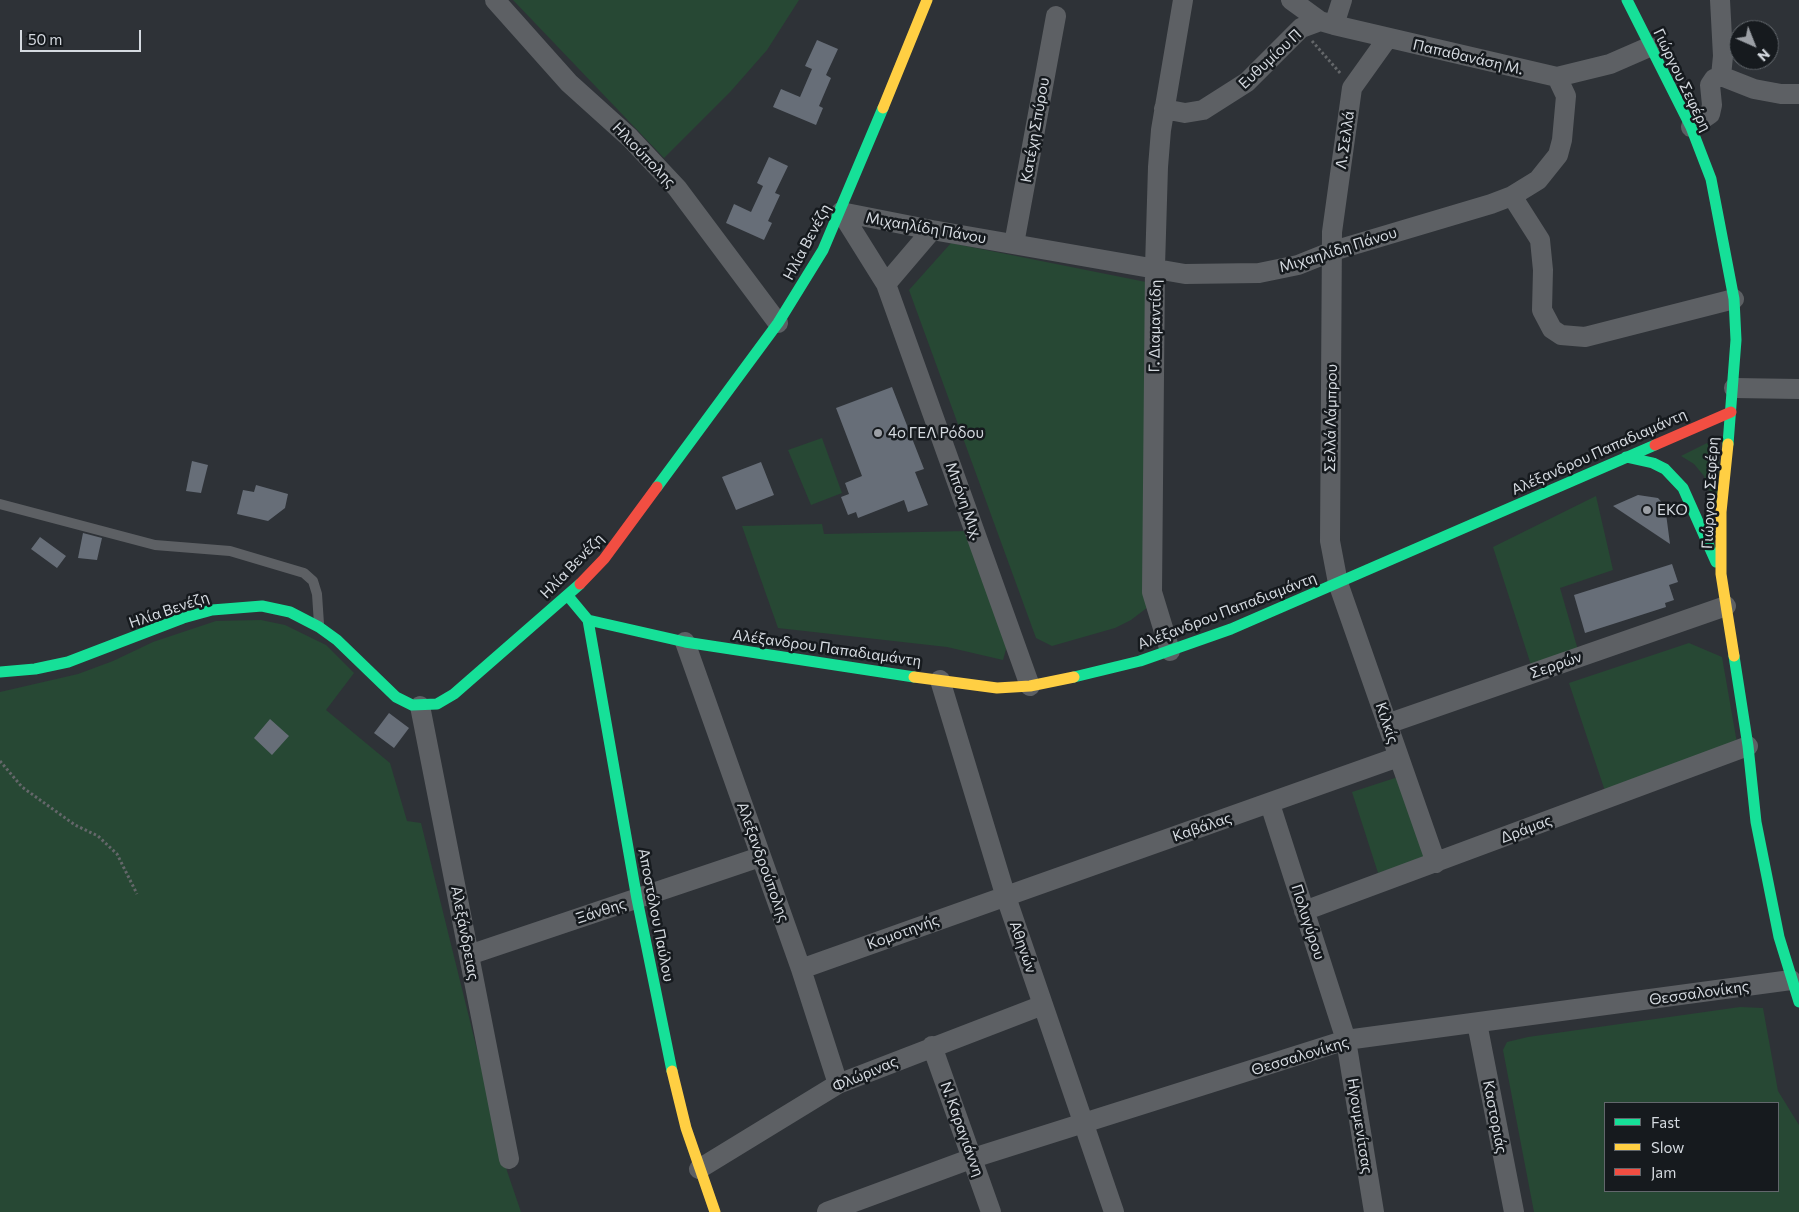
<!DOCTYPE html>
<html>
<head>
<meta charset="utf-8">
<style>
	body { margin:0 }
	#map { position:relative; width:1799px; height:1212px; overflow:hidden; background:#2e3237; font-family:Commissioner,sans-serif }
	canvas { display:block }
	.legend { position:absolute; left:1604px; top:1102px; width:175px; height:90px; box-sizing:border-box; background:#161a1e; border:1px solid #62676c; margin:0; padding:6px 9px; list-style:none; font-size:15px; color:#d5dae0 }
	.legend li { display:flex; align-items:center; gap:10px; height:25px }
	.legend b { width:25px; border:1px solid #62676c }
	.north { position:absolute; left:1729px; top:20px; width:50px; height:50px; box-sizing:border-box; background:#161a1e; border:1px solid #62676c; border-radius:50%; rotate:136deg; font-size:14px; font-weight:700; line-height:20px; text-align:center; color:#d5dae0 }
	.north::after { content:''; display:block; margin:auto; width:18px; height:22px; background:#9b9fa5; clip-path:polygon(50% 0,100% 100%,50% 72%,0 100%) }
	.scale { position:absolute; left:20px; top:30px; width:121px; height:22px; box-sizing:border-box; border:2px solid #d5dae0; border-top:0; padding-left:6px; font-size:15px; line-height:18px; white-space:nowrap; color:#d5dae0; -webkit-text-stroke:4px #161a1e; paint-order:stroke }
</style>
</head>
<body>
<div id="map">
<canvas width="1799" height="1212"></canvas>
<ul class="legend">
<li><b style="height:6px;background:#16e098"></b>Fast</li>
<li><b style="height:6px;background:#ffcf43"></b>Slow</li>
<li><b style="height:6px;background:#f24e42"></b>Jam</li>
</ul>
<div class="north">N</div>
<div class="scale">50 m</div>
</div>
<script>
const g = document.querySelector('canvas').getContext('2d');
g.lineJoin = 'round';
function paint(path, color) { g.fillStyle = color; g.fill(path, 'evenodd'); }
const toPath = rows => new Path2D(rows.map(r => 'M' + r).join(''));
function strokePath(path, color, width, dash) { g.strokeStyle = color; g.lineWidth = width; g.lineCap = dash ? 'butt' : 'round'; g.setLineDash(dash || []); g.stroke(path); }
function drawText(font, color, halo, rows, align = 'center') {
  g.font = font + ' Commissioner,sans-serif'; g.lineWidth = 5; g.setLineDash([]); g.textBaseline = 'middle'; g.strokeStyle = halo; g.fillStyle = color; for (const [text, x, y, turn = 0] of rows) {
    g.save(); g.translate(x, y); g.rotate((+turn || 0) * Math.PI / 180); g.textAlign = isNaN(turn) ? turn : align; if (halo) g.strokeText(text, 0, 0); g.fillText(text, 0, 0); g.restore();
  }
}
paint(toPath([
	[513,0,799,0,767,50,731,91,664,158],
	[951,243,1151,283,1148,607,1131,620,1115,628,1052,646,1036,638,909,290],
	[822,438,842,493,811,505,788,450],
	[1707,443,1719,449,1717,511,1704,476,1694,464,1681,456],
	[1596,496,1613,570,1560,588,1578,650,1531,665,1493,547],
	[822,524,824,534,968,531,1010,635,1003,660,947,647,778,628,742,526],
	[261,620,285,625,326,645,354,673,326,710,390,763,407,821,421,823,507,1171,521,1212,0,1212,0,692,78,674,113,661,153,642,216,621],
	[1689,643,1722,657,1737,743,1605,791,1569,683],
	[1401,776,1427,857,1378,873,1352,792],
	[1740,1007,1763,1008,1778,1091,1799,1125,1799,1212,1534,1212,1503,1050,1507,1042,1528,1037],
	[1605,1103,1778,1103,1778,1191,1605,1191]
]), '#274834');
paint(toPath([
	[817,40,838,49,826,75,831,78,819,106,823,108,816,125,773,107,781,89,800,97,812,69,805,66],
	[769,157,788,166,775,193,780,195,768,221,772,223,764,240,726,223,734,204,751,212,763,186,757,183],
	[892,387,924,469,915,472,928,505,908,512,904,500,858,518,856,512,848,515,841,497,849,494,845,483,862,476,836,408],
	[192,461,208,465,201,493,186,491],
	[761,462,774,495,736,510,722,477],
	[256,485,288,494,285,508,268,521,237,514,243,490,254,492],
	[1638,495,1658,498,1665,506,1670,544,1613,506],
	[83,533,102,538,97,560,78,558],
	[40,537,66,556,57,568,31,549],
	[1672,564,1678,582,1669,585,1674,600,1665,603,1666,607,1585,633,1574,595],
	[389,713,409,728,394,748,374,733],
	[270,719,289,736,272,755,254,738]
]), '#676e78');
strokePath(toPath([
	[1312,41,1341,74],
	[0,761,22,787,75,825,98,836,117,854,137,894]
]), '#64676a', 3, [2.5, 2.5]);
strokePath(toPath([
	[0,504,155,545,230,551,304,573,313,581,317,594,319,624]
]), '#5d6064', 10);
strokePath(toPath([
	[495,0,569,83,630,138,677,188,778,323],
	[1291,0,1320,21,1334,25,1557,77,1610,64,1649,47],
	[1720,0,1723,56,1721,76],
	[1334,25,1342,0],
	[1387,39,1352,88,1332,232,1330,541,1338,583,1436,863],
	[1164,109,1185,113,1203,110,1247,82,1301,28,1320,21],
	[1691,127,1710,114,1712,105,1710,85,1714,79,1721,76,1754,89,1781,94,1799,94],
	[1512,196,1540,240,1543,270,1542,310,1552,329,1561,335,1585,337,1734,299],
	[841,212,932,230,1185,274,1259,273,1298,265,1333,251,1491,204,1512,196,1538,180,1558,155,1562,140,1566,96,1557,77],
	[841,212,886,284,1030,686],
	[1014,244,1056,16],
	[886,284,932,230],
	[1734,388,1799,389],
	[685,642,801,969,838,1084],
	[1170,651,1152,592,1155,267,1158,167,1161,130,1183,0],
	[940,680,1005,894,1114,1212],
	[420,706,509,1159],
	[1387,724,1726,606],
	[1270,804,1346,1040,1374,1212],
	[1304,911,1748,746],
	[469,955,760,857],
	[801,969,1398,757],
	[1477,1023,1514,1212],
	[932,1046,991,1212],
	[699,1169,838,1084,1043,1005],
	[827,1212,973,1158,1346,1040,1791,980]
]), '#5d6064', 20);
strokePath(toPath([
	[1627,0,1691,127,1711,179,1734,299,1736,340,1728,444],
	[1626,457,1653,463,1665,469,1683,488,1716,562],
	[657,487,778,323,823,250,883,108],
	[568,596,588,620,685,642,914,677],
	[588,620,637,899,672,1071],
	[1734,656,1748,746,1756,822,1779,937,1799,1002],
	[0,672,35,669,68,662,183,618,212,610,262,606,290,612,319,627,337,640,396,697,412,705,437,704,454,694,580,584],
	[1074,677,1140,661,1231,629,1655,445]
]), '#16e098', 11);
strokePath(toPath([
	[883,108,927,0],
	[1728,444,1721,512,1721,574,1734,656],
	[914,677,997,688,1030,686,1074,677],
	[672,1071,686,1128,715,1212]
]), '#ffcf43', 11);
strokePath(toPath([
	[1655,445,1731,412],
	[580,584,604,559,657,487]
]), '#f24e42', 11);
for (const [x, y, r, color] of [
	[878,433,5,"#9b9fa5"],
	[1647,510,5,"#9b9fa5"]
]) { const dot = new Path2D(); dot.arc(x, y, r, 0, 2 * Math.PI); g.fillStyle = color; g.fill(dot); strokePath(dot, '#161a1e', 2); }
drawText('15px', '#d5dae0', '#161a1e', [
	["Παπαθανάση Μ.",1468,57,13],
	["Ευθυμίου Π",1270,59,-43],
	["Γιώργου Σεφέρη",1682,80,64],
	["Κατέχη Σπύρου",1035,130,-80],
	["Λ. Σελλά",1345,140,-82],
	["Ηλιούπολης",644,155,46],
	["Μιχαηλίδη Πάνου",926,228,10],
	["Ηλία Βενέζη",807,242,-62],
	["Μιχαηλίδη Πάνου",1338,250,-17],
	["Γ. Διαμαντίδη",1155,326,-89],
	["Σελλά Λάμπρου",1331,418,-89],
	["Αλέξανδρου Παπαδιαμάντη",1599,452,-24],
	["Γιώργου Σεφέρη",1710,493,-87],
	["Μπόνη Μιχ.",964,501,70],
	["Ηλία Βενέζη",572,566,-46],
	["Ηλία Βενέζη",169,610,-19],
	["Αλέξανδρου Παπαδιαμάντη",1227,611,-21],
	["Αλέξανδρου Παπαδιαμάντη",827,648,8],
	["Σερρών",1556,665,-19],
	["Κιλκίς",1387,723,71],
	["Καβάλας",1202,827,-19],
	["Δράμας",1526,829,-21],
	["Αλεξανδρούπολης",763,862,70],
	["Ξάνθης",601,911,-18],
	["Αποστόλου Παύλου",656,915,79],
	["Πολυγύρου",1308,922,72],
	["Κομοτηνής",903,932,-20],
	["Αλεξάνδρειας",465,933,79],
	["Αθηνών",1023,947,71],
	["Θεσσαλονίκης",1699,993,-8],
	["Θεσσαλονίκης",1300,1056,-17],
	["Φλώρινας",865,1074,-23],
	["Καστοριάς",1495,1117,79],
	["Ηγουμενίτσας",1360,1126,81],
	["Ν. Καραγιάννη",962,1129,70]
]);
drawText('15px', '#d5dae0', '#161a1e', [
	["4ο ΓΕΛ Ρόδου",888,433],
	["EKO",1657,510]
], 'left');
</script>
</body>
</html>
